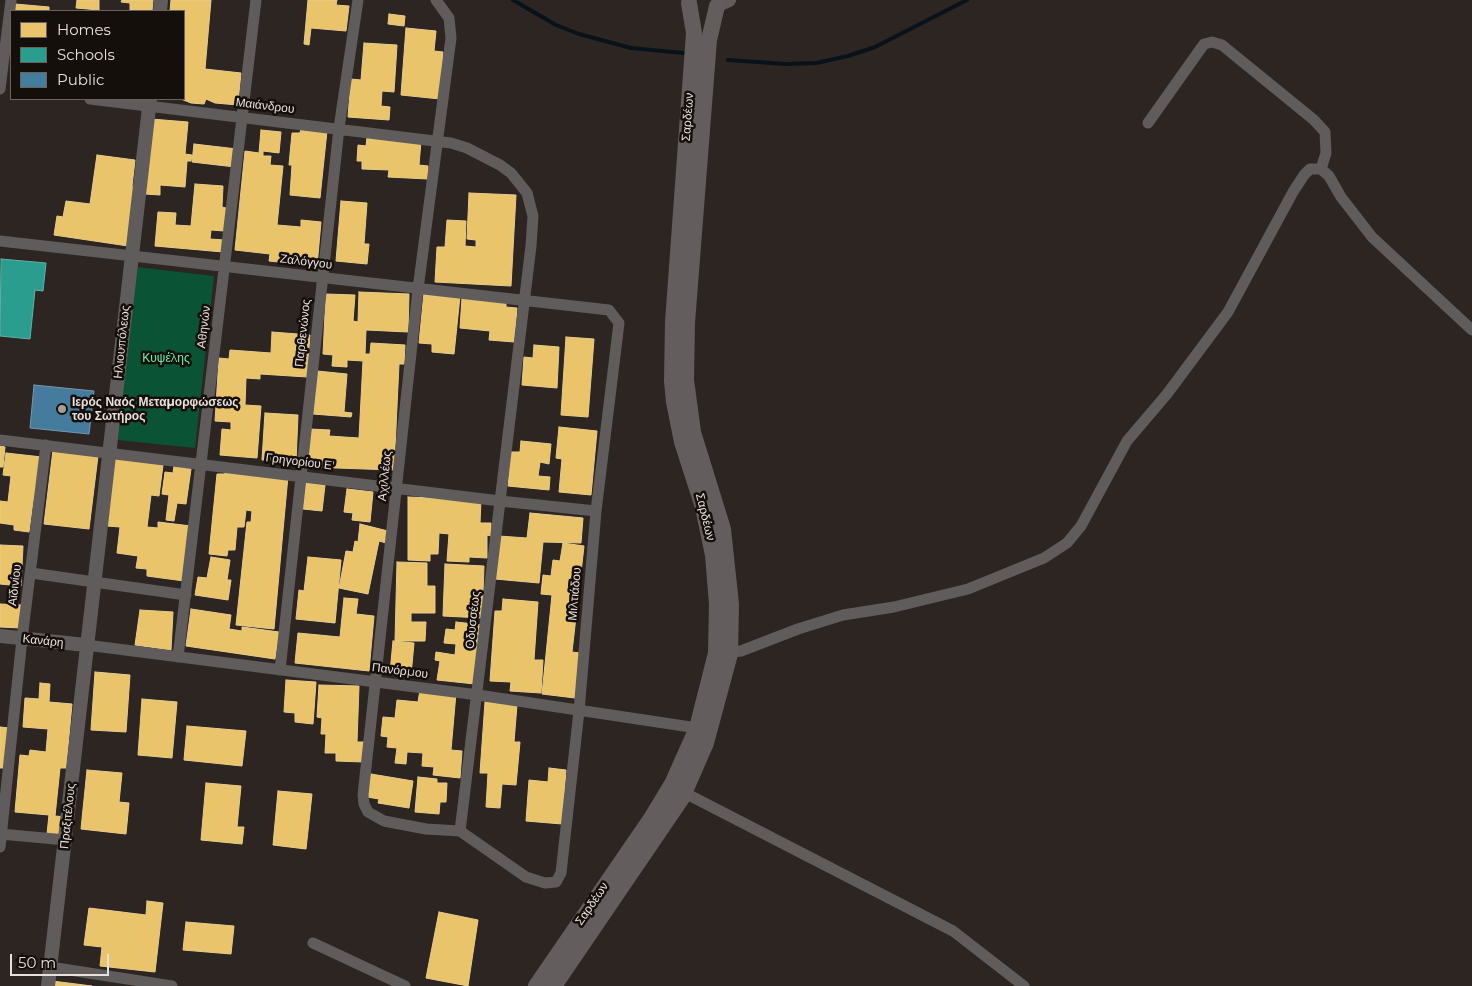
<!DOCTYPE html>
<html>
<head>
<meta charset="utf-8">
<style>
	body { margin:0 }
	#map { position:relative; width:1472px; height:986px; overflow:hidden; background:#2d2522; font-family:Montserrat,sans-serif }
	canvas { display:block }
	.legend { position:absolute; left:10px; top:10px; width:175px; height:90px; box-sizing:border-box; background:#150f0c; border:1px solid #6a625f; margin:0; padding:6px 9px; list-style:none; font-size:15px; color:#e9dfdb }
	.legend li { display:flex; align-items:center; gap:10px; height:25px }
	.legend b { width:25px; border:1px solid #6a625f }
	.scale { position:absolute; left:10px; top:954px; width:99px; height:22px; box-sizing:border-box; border:2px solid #e9dfdb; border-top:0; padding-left:6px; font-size:15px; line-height:18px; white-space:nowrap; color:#e9dfdb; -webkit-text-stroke:4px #150f0c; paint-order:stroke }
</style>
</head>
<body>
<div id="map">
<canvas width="1472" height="986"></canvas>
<ul class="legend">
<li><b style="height:14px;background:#e9c46a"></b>Homes</li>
<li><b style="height:14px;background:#2a9d8f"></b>Schools</li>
<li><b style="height:14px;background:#457b9d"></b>Public</li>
</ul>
<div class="scale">50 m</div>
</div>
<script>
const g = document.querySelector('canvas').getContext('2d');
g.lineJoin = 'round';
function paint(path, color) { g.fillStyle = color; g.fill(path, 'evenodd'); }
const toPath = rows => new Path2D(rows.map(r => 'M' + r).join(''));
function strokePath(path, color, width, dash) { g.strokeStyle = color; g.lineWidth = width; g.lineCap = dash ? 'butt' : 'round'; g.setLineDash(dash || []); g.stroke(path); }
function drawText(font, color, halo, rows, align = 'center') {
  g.font = font + ' Montserrat,sans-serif'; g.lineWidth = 5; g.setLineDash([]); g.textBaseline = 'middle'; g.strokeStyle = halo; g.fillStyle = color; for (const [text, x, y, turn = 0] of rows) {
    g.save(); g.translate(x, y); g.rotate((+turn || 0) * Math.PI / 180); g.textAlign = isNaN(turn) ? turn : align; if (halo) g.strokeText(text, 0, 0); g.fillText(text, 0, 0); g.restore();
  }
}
paint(toPath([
	[136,267,214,276,195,448,118,440]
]), '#0a5335');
const homes = toPath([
	[77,0,99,0,99,10,76,8,77,0],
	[122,0,153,0,152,11,130,10,130,3,121,2,122,0],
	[171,0,211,0,205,69,241,73,238,105,215,103,206,99,204,104,191,103,181,99,184,99,184,11,170,11,171,0],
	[308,0,337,0,336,5,349,6,346,31,311,28,309,45,304,44,308,0],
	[15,4,49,7,49,11,14,11,15,4],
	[389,14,405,16,404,26,388,24,389,14],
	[406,28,436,31,434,51,443,52,440,99,401,95,406,28],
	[364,43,397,45,394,92,382,91,381,106,390,107,389,120,348,117,351,79,361,80,364,43],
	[151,119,188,122,185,154,192,155,191,161,187,161,185,187,160,185,160,195,145,194,151,119],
	[301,128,327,131,320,198,290,195,292,165,289,165,292,133,300,133,301,128],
	[261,130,281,132,279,153,263,151,263,156,271,156,270,165,283,166,277,225,301,227,301,220,321,222,317,266,269,261,270,254,235,250,245,151,259,153,261,130],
	[367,137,421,141,419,165,428,166,428,179,388,177,389,170,362,169,362,161,357,161,358,145,366,146,367,137],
	[194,144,237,149,235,167,192,162,194,144],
	[97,155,135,160,132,186,135,187,128,246,54,235,57,216,63,217,66,201,90,204,97,155],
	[195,184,223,186,222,207,226,208,224,231,211,230,210,239,224,240,223,252,155,246,158,212,176,213,175,225,191,226,195,184],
	[469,193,516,195,511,286,435,282,437,247,445,247,447,220,466,221,465,246,476,247,476,240,467,239,469,193],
	[341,201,367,203,364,244,369,244,367,264,336,261,341,201],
	[359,292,409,294,408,332,366,330,365,354,370,354,371,343,405,345,404,364,399,364,394,470,308,467,310,429,330,430,329,436,359,438,363,361,347,360,347,367,332,366,333,355,323,354,326,294,355,295,353,321,358,322,359,292],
	[424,293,460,296,454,354,432,352,432,344,419,343,424,293],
	[462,298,506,301,506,307,517,308,514,342,489,340,490,331,460,328,462,298],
	[272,332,310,335,307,377,260,374,260,379,246,378,245,405,261,406,257,458,220,455,222,429,231,430,231,422,215,421,219,358,229,359,230,350,271,353,272,332],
	[566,337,594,339,588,417,561,415,566,337],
	[534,345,559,347,557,388,522,385,524,357,533,358,534,345],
	[317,371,347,374,344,412,352,413,351,417,313,414,317,371],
	[265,413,298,415,296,462,262,460,265,413],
	[559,427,597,431,591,495,559,492,562,459,556,458,559,427],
	[521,441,551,444,549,464,540,462,538,476,550,477,549,490,508,486,511,452,520,452,521,441],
	[0,446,5,447,3,467,0,467,0,446],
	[53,450,98,456,89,529,44,524,53,450],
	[6,453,42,457,37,496,34,495,29,532,14,530,14,525,0,523,0,501,8,502,11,476,3,475,6,453],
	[115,459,163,465,159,496,151,495,147,527,158,528,158,522,191,526,184,581,147,576,147,569,136,568,138,556,117,553,120,527,107,526,115,459],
	[174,466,191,469,186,504,177,503,174,521,166,520,169,495,162,494,165,472,173,473,174,466],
	[225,470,288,476,274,629,236,625,247,522,251,522,252,511,246,510,244,527,237,527,235,550,228,550,227,556,209,554,217,474,225,474,225,470],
	[306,483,325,485,322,511,303,509,306,483],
	[347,489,373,492,370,522,352,520,353,513,344,512,347,489],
	[408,497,481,500,480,523,491,523,491,536,487,535,487,558,469,557,469,562,447,561,449,534,439,533,438,554,430,554,430,561,408,560,408,497],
	[530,513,583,518,581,543,543,542,539,583,495,579,499,536,527,538,530,513],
	[360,524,388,531,386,543,379,541,368,594,339,588,346,551,353,552,355,541,358,542,360,524],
	[563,543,584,546,572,652,580,653,575,698,542,694,552,595,541,594,543,575,551,576,553,560,560,561,563,543],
	[0,545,23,546,21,586,0,584,0,545],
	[211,557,230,560,227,580,231,580,228,600,195,595,198,577,207,578,211,557],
	[308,557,341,560,335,623,296,619,299,590,304,591,308,557],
	[397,562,427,563,427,586,435,586,435,613,411,613,411,622,426,622,425,641,395,641,397,562],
	[445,564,484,566,482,618,443,616,445,564],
	[344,598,358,599,356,614,374,616,369,671,295,663,298,633,340,637,344,598],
	[503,599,538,602,534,660,543,660,541,693,510,691,511,682,490,681,495,611,502,611,503,599],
	[0,604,22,605,21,628,0,627,0,604],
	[191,609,231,615,229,629,242,631,242,627,279,632,275,659,186,646,191,609],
	[140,610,173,612,171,650,135,645,140,610],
	[456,622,483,625,475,684,437,680,440,661,435,660,436,652,455,655,456,644,444,643,446,629,455,630,456,622],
	[393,641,414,643,411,675,390,673,393,641],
	[95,672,130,675,126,732,91,730,95,672],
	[286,680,316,682,313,724,295,722,295,713,284,712,286,680],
	[40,683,50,684,49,702,72,704,66,768,60,768,55,816,66,817,64,835,47,834,49,815,15,812,20,755,29,756,30,750,46,752,48,729,23,727,25,698,39,699,40,683],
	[319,685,359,686,357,742,364,742,363,762,336,761,336,753,325,753,326,734,321,734,322,718,317,717,319,685],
	[420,690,456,693,451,750,462,751,460,778,433,775,434,767,422,766,423,753,407,752,406,764,395,763,397,748,387,747,388,737,381,736,383,717,395,718,397,700,418,702,420,690],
	[142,699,177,702,172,758,138,755,142,699],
	[485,702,517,705,514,742,520,742,516,785,502,784,500,808,486,807,488,773,480,773,485,702],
	[187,726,246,731,242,766,184,760,187,726],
	[0,727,9,728,8,768,0,768,0,727],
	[549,768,566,770,562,824,526,821,529,780,548,782,549,768],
	[87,770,122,773,119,802,129,803,126,834,81,829,87,770],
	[371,774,413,781,409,808,378,803,379,799,367,797,371,774],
	[418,777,437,779,437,783,447,783,446,802,440,802,439,814,415,812,418,777],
	[206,783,241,786,237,827,244,827,242,844,201,840,206,783],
	[278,791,312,794,306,849,273,845,278,791],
	[147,901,163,903,155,972,100,966,102,947,84,945,89,908,146,915,147,901],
	[439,912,478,920,468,986,426,978,439,912],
	[186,922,234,926,231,954,183,950,186,922],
	[52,981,92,986,52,986,52,981]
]);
paint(homes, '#e9c46a');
strokePath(homes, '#e9cc8c', 1);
const schools = toPath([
	[1,259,46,263,43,291,35,290,30,339,0,336,1,259]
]);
paint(schools, '#2a9d8f');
strokePath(schools, '#63b1a6', 1);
const public = toPath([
	[34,385,94,391,89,434,30,428,34,385]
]);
paint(public, '#457b9d');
strokePath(public, '#7699b0', 1);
strokePath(toPath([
	[513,0,556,25,579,34,631,48,683,53],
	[728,60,785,64,816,63,848,56,875,47,967,0]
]), '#081319', 4);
strokePath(toPath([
	[436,0,449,18,451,38,418,289,363,795,364,804,368,812,384,821,426,829,460,831],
	[0,89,11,0],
	[90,99,451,143,467,148,500,165,511,173,527,193,533,216,531,246,460,831],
	[1148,123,1204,44,1212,42,1222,45,1314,120,1325,132,1326,153,1321,169],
	[0,241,609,310,619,323,596,511,579,711,561,873,556,882,545,883,526,877,460,831],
	[0,440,500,501,596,511],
	[31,573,186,595],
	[86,645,478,695,704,729],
	[725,653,741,651,798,629,843,615,894,607,968,589,1044,558,1067,543,1081,526,1127,441,1167,394,1228,312,1293,192,1304,175,1310,169,1321,169,1329,176,1341,197,1372,237,1472,330],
	[178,657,256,0],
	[280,670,339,128,358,0],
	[685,793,953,931,1024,986],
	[0,834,66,840],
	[0,847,22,639,46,445],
	[313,943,405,986],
	[50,967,172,986]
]), '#605c5b', 11);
strokePath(toPath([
	[720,4,729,0],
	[160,11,161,0],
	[0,636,86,645],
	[48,986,150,99]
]), '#605c5b', 14);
strokePath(toPath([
	[536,986,652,817,672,784,697,728,716,653,717,604,713,555,703,507,682,442,674,402,672,381,673,322,694,33,689,3],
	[554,986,682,798,706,743,730,654,731,604,723,529,693,432,686,380,687,323,709,40,717,6]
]), '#635d5d', 16);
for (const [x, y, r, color] of [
	[62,409,5,"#a79e9a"]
]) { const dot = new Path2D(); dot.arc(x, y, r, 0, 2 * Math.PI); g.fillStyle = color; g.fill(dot); strokePath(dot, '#150f0c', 2); }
drawText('12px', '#e9dfdb', '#150f0c', [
	["Μαιάνδρου",265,106,7],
	["Σαρδέων",688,117,-86],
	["Ζαλόγγου",306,262,7],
	["Αθηνών",204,327,-83],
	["Παρθενώνος",303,333,-84],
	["Ηλιουπόλεως",122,342,-84],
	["Γρηγορίου Ε'",300,462,7],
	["Αχιλλέως",385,476,-84],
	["Σαρδέων",705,517,76],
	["Αϊδινίου",15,585,-83],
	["Μιλτιάδου",575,594,-85],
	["Οδυσσέως",473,620,-84],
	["Κανάρη",43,641,6],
	["Πανόρμου",400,671,7],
	["Πραξιτέλους",68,816,-84],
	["Σαρδέων",592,904,-56]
]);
drawText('12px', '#69f5b0', '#150f0c', [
	["Κυψέλης",166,358]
]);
drawText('bold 12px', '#e9dfdb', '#150f0c', [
	["Ιερός Ναός Μεταμορφώσεως",72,402],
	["του Σωτήρος",72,416]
], 'left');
</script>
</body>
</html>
